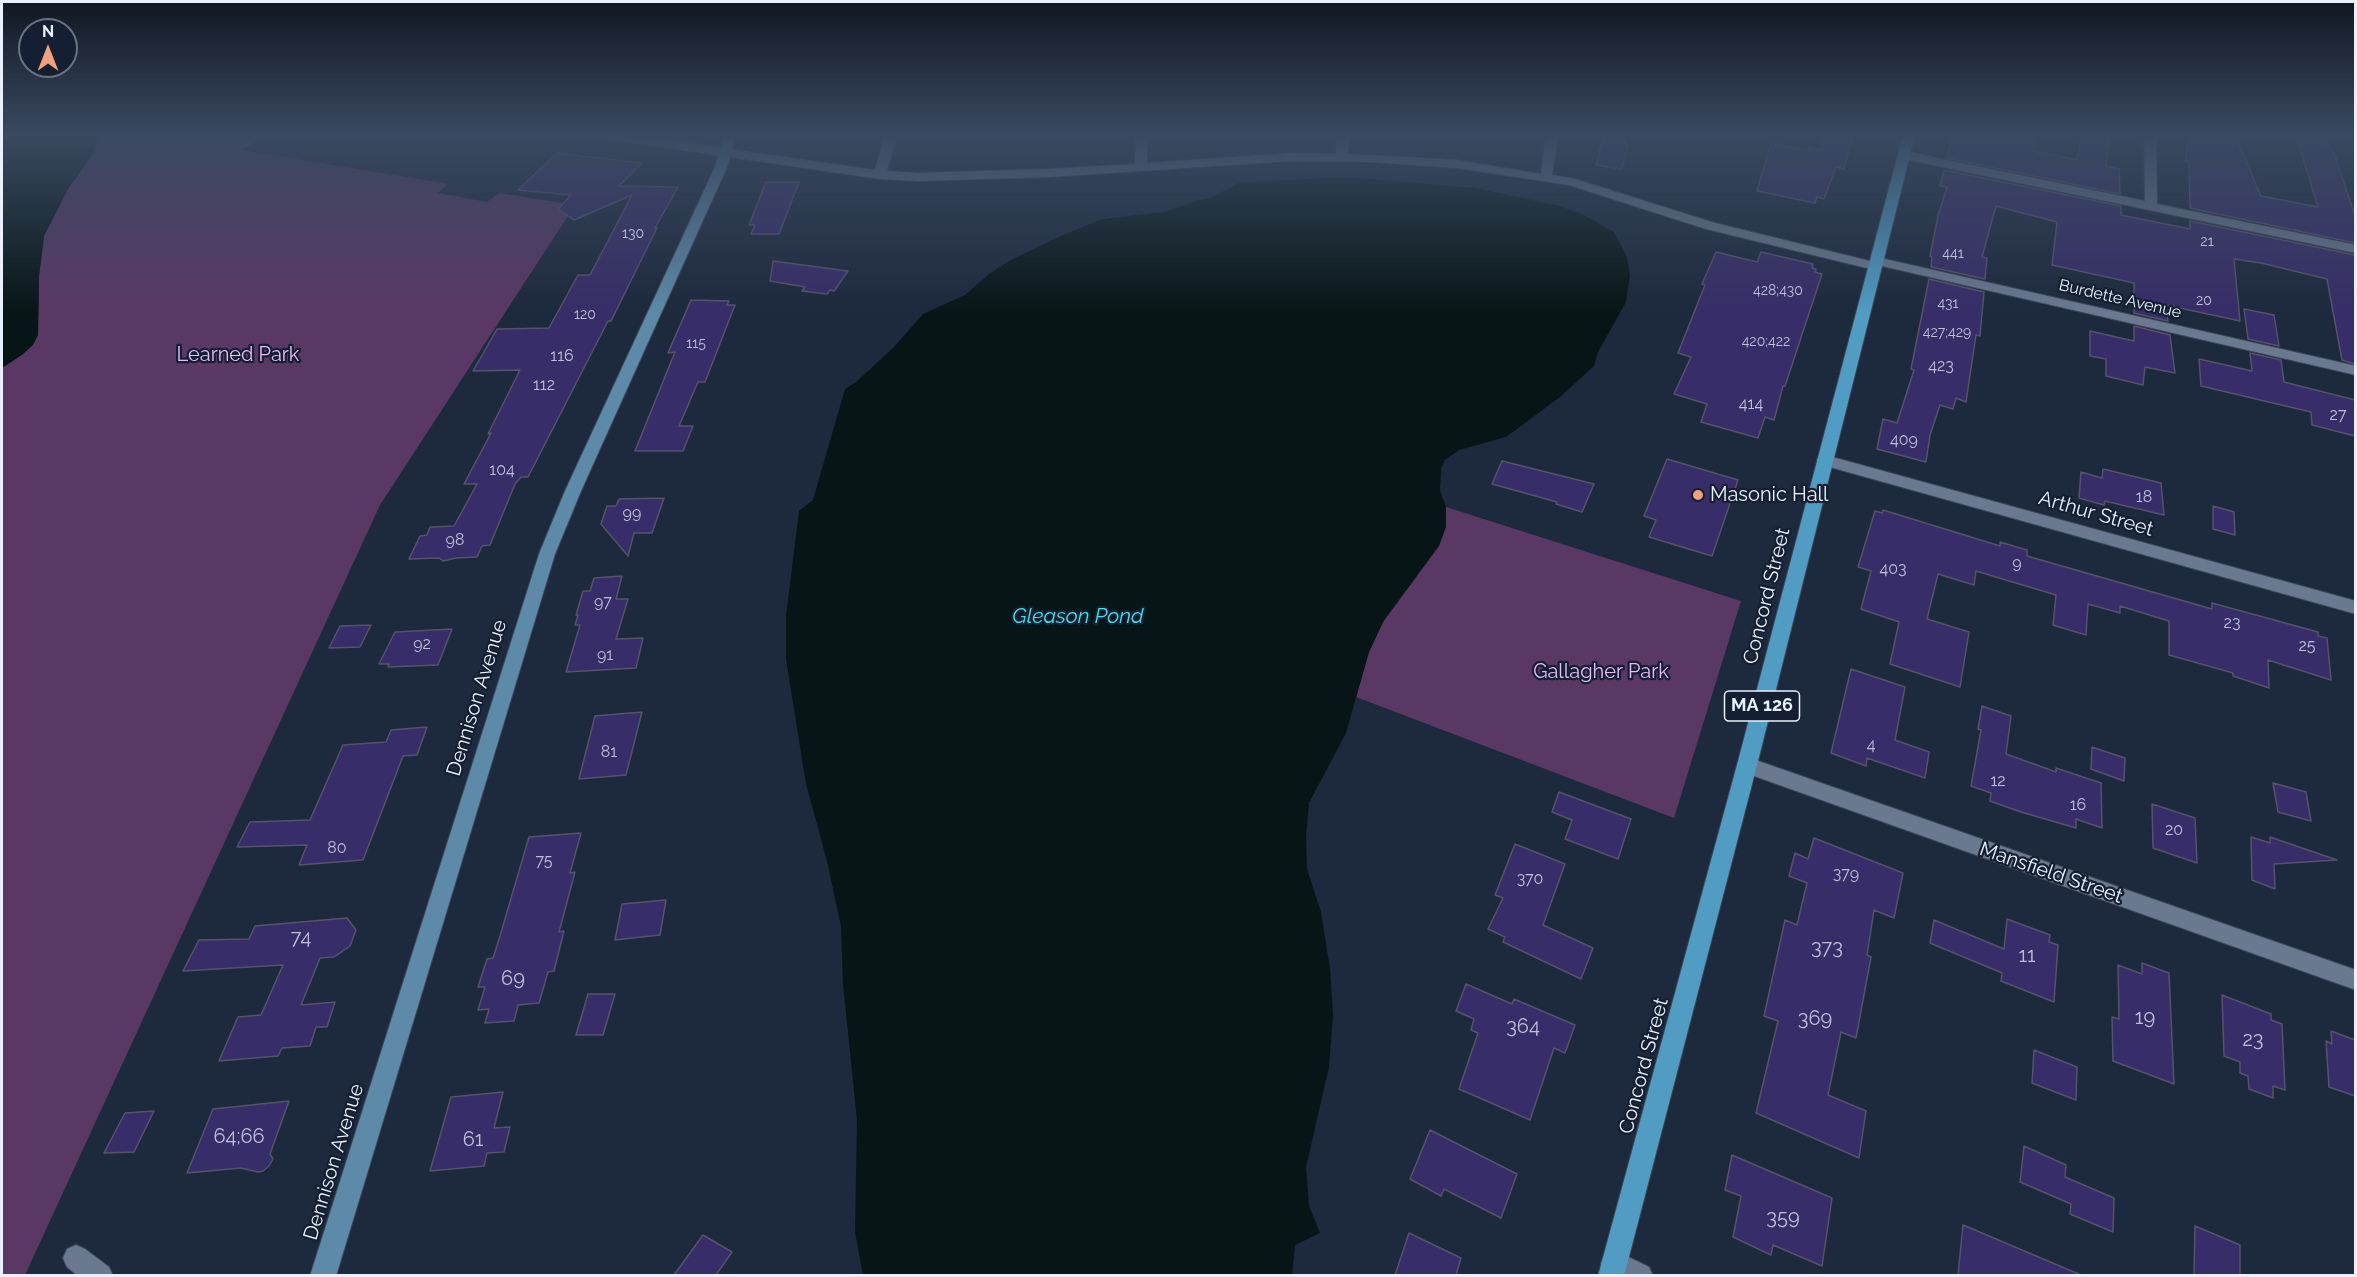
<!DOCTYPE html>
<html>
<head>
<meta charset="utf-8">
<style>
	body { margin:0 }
	#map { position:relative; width:2357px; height:1277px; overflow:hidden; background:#1d293c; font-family:Raleway,sans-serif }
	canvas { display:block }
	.frame { position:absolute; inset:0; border:3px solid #e9f1fe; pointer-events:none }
	.north { position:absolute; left:18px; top:18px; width:60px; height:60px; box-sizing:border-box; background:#141f31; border:2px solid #697383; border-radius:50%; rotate:0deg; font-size:16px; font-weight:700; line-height:24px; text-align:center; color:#e9f1fe }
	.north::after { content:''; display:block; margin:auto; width:21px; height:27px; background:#f1a17e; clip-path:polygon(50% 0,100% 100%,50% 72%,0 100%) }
</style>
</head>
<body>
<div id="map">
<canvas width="2357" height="1277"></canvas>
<div class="frame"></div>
<div class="north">N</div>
</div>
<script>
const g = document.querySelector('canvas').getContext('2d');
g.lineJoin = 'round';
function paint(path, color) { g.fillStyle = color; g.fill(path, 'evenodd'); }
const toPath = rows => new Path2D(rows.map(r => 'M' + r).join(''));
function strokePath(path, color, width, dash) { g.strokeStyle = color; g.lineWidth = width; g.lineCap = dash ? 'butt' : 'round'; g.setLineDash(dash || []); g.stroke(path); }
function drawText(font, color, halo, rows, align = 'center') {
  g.font = font + ' Raleway,sans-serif'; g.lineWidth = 4.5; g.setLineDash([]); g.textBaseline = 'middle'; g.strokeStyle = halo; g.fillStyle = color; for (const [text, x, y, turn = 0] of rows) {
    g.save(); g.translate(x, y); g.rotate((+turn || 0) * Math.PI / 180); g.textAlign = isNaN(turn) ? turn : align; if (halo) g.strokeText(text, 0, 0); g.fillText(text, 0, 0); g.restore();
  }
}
paint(toPath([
	[101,135,264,135,243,150,448,184,438,193,487,202,499,193,575,205,380,505,25,1275,2,1276,2,368,23,354,38,335,39,276,44,236,68,188,93,154],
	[1446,507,1741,601,1674,818,1356,697,1369,652,1383,622,1446,527]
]), '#593864');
paint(toPath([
	[2,135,101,135,93,154,68,189,44,236,39,276,38,335,33,345,23,354,2,368],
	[1343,177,1476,188,1560,206,1584,215,1614,232,1627,257,1630,275,1626,302,1598,352,1594,366,1560,397,1506,437,1459,450,1445,460,1441,469,1440,490,1446,507,1446,527,1439,546,1383,622,1369,652,1346,733,1309,803,1306,836,1307,869,1321,912,1330,969,1333,1015,1329,1067,1306,1167,1309,1206,1320,1233,1295,1245,1292,1275,863,1275,855,1232,857,1120,843,984,841,926,827,861,806,784,786,659,786,616,799,511,813,500,845,389,856,382,894,347,923,314,965,295,989,274,1011,260,1056,238,1102,219,1166,212,1195,201,1210,198,1239,183]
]), '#071516');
const building = toPath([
	[1604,135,1625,135,1625,144,1628,144,1622,169,1596,165,1604,135],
	[1822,135,1853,135,1844,169,1836,167,1824,199,1817,197,1815,203,1757,191,1771,143,1808,151,1809,147,1822,150,1822,135],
	[1953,135,2033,135,2034,151,2077,160,2082,135,2110,135,2106,166,2119,169,2120,194,1947,158,1953,135],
	[2188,135,2235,135,2261,196,2318,207,2296,135,2321,135,2335,156,2355,216,2355,243,2190,208,2189,162,2186,161,2188,135],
	[557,153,642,163,619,186,678,187,655,228,657,228,611,321,608,321,528,477,521,477,515,484,490,545,482,546,477,557,456,558,443,561,439,558,409,559,420,536,427,535,430,527,454,526,477,484,464,484,491,433,488,434,520,370,473,371,497,329,549,328,578,275,590,275,632,195,574,220,558,209,571,195,518,190,557,153],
	[1944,170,2121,206,2121,215,2190,229,2190,221,2355,255,2355,364,2342,360,2327,279,2261,263,2234,259,2240,321,2166,305,2168,321,2134,313,2134,283,2052,265,2057,222,1996,206,1982,257,1987,258,1985,279,1931,267,1932,257,1930,256,1938,216,1947,187,1940,186,1944,170],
	[766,182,799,182,779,234,751,234,755,225,749,225,766,182],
	[1716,252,1757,262,1761,252,1813,264,1812,268,1816,269,1815,272,1822,274,1785,386,1783,386,1774,420,1765,417,1758,438,1701,422,1707,404,1674,394,1691,357,1678,353,1705,285,1702,284,1716,252],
	[773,261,848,271,834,291,830,290,827,294,802,291,805,287,770,281,773,261],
	[1929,279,1984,292,1980,336,1976,335,1966,402,1956,398,1953,409,1940,405,1930,435,1926,462,1877,449,1883,419,1897,423,1914,370,1911,369,1929,279],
	[691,300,729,301,727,305,735,305,705,382,698,382,679,426,693,426,683,451,635,451,675,352,668,353,691,300],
	[2244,309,2274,315,2279,346,2248,339,2244,309],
	[2134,326,2170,335,2175,373,2145,367,2143,385,2106,376,2106,359,2090,356,2090,331,2134,341,2134,326],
	[2250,353,2281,360,2284,382,2355,400,2355,436,2312,425,2311,412,2201,386,2199,359,2252,371,2250,353],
	[1667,459,1738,480,1712,556,1649,537,1656,520,1644,516,1667,459],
	[1502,461,1594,484,1582,512,1556,504,1557,502,1492,484,1502,461],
	[2103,469,2161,483,2164,515,2105,501,2104,505,2079,498,2081,472,2102,478,2103,469],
	[664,498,652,533,634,533,628,556,601,524,607,506,616,506,619,499,664,498],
	[2213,506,2234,512,2235,535,2213,529,2213,506],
	[1883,510,2000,546,2000,542,2027,550,2027,556,2212,609,2212,603,2318,632,2318,636,2327,638,2331,680,2268,660,2269,688,2233,676,2233,673,2169,655,2169,621,2120,606,2120,613,2088,604,2086,635,2053,625,2056,595,1976,571,1974,585,1938,574,1927,619,1969,632,1960,687,1890,664,1899,622,1861,609,1871,571,1858,567,1875,511,1882,513,1883,510],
	[622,576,616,599,628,599,616,639,643,638,636,668,566,672,580,625,575,625,578,615,576,615,583,591,590,591,594,578,622,576],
	[371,625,360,647,329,648,340,626,371,625],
	[452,629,438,665,388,667,389,664,379,664,395,632,452,629],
	[1851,669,1905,687,1895,740,1929,752,1925,778,1867,758,1866,766,1831,753,1851,669],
	[1982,706,2011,716,2006,754,2056,772,2056,768,2101,783,2102,828,2076,819,2076,828,2021,812,1990,801,1991,793,1971,786,1981,730,1978,729,1982,706],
	[642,712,626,775,579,779,595,716,642,712],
	[427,727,417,755,403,756,363,860,299,865,307,845,237,847,250,822,310,820,343,745,386,742,391,730,427,727],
	[2092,747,2125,758,2124,781,2091,769,2092,747],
	[2273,783,2306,792,2311,821,2278,812,2273,783],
	[1559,792,1631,819,1618,859,1565,839,1572,820,1552,812,1559,792],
	[2152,804,2195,818,2197,863,2153,848,2152,804],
	[581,833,570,873,575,872,559,932,564,931,554,971,548,972,539,1003,518,1005,514,1021,485,1023,489,1009,478,1010,485,987,478,987,487,959,493,958,500,936,529,837,581,833],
	[2251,837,2270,843,2270,837,2337,860,2274,864,2275,889,2252,880,2251,837],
	[1814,838,1903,873,1894,918,1874,910,1867,955,1871,957,1856,1038,1841,1032,1828,1095,1866,1111,1859,1158,1756,1113,1778,1021,1764,1016,1785,920,1797,925,1807,883,1789,876,1795,853,1808,859,1814,838],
	[1515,844,1565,864,1543,925,1593,948,1581,979,1503,942,1505,937,1488,929,1503,898,1495,895,1515,844],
	[666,900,660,935,615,940,622,904,666,900],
	[347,918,356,930,350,946,334,957,320,958,301,1005,335,1002,327,1027,316,1027,310,1046,282,1048,278,1056,219,1061,238,1017,261,1015,283,965,183,971,199,940,249,939,255,926,347,918],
	[2007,919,2050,935,2049,942,2058,945,2054,1002,2001,981,2002,973,1930,943,1934,920,2004,949,2007,919],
	[2142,963,2169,973,2174,1084,2113,1061,2112,1017,2119,1019,2118,965,2142,974,2142,963],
	[1466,984,1512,1004,1514,999,1575,1025,1565,1053,1554,1048,1530,1120,1459,1089,1478,1033,1471,1030,1474,1019,1456,1011,1466,984],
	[588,994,615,994,603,1035,576,1035,588,994],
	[2222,995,2271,1014,2271,1020,2282,1024,2285,1090,2273,1086,2273,1098,2249,1089,2248,1076,2240,1073,2240,1062,2224,1056,2222,995],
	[2331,1031,2355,1040,2355,1096,2329,1087,2326,1041,2332,1044,2331,1031],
	[2034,1050,2077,1067,2076,1100,2032,1083,2034,1050],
	[503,1092,494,1128,510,1127,504,1152,487,1153,484,1166,430,1171,451,1097,503,1092],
	[289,1101,270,1154,273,1159,269,1166,263,1171,258,1172,241,1168,187,1173,213,1109,289,1101],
	[154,1111,134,1152,104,1153,125,1113,154,1111],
	[1430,1130,1517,1174,1501,1218,1444,1189,1441,1196,1410,1179,1430,1130],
	[2024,1146,2066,1165,2065,1177,2114,1198,2113,1232,2070,1214,2071,1204,2020,1182,2024,1146],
	[1732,1155,1832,1198,1822,1266,1773,1245,1771,1255,1733,1237,1741,1196,1725,1190,1732,1155],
	[1963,1225,2081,1275,1958,1275,1963,1225],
	[2195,1226,2240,1245,2240,1275,2194,1275,2195,1226],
	[1409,1233,1461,1258,1456,1275,1395,1275,1409,1233],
	[703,1235,732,1252,716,1275,674,1275,703,1235]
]);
paint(building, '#372d68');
strokePath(building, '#55536b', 1.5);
const street = toPath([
	[600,135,633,135,875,170,885,135,897,135,887,171,918,173,1049,169,1135,164,1135,135,1147,135,1147,163,1292,153,1336,154,1337,135,1349,135,1348,154,1457,160,1541,174,1546,135,1558,135,1552,175,1575,179,1715,223,1870,261,1876,257,2356,366,2356,375,1882,266,1875,270,1706,229,1569,185,1457,168,1372,162,1292,161,1049,177,918,181,880,179,606,139,600,135],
	[2144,135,2156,135,2157,204,2356,245,2356,253,1904,159,1898,155,1904,151,2145,201,2144,135],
	[1825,455,2356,601,2356,614,1819,464,1817,460,1819,456,1825,455],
	[1747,757,2356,970,2356,990,1740,771,1737,765,1740,759,1747,757],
	[76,1245,85,1249,109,1267,113,1276,78,1276,67,1267,63,1258,67,1249,76,1245],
	[1614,1250,1649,1267,1653,1276,1612,1276,1605,1272,1601,1263,1605,1254,1614,1250]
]);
const secondary = toPath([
	[724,135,736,135,727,167,581,491,555,554,336,1276,310,1276,539,554,565,491,715,167,724,135]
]);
const primary = toPath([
	[1903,135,1915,135,1757,765,1624,1276,1598,1276,1737,765,1903,135]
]);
strokePath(street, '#3d4757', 2);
strokePath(secondary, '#3d4757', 2);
strokePath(primary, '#3d4757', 2);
paint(street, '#6a798f');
paint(secondary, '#5d8aa8');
paint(primary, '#509cc2');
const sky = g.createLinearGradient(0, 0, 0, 314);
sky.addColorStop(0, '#101721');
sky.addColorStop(0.43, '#3a4961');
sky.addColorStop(1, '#3a496100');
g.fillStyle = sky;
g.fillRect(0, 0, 2357, 314);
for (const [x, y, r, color] of [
	[1698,495,6,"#f1a17e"]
]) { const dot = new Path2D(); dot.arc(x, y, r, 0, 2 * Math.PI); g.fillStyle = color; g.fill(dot); strokePath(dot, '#141f31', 2); }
drawText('14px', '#bcc0d8', null, [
	["130",633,234],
	["21",2207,242],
	["441",1953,254],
	["428;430",1778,291],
	["20",2204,301],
	["431",1948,304],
	["120",585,315],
	["427;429",1947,333],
	["420;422",1766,342],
	["115",696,344]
]);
drawText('16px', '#e9f1fe', '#141f31', [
	["Burdette Avenue",2120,299,13]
]);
drawText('16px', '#bcc0d8', null, [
	["116",562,356],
	["423",1941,366],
	["112",544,385],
	["414",1751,404],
	["27",2338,415],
	["409",1904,440],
	["104",502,470],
	["18",2144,497],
	["99",632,513],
	["98",455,540],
	["9",2017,563],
	["403",1893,569],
	["97",603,602],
	["23",2232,623],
	["92",422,644],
	["25",2307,646],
	["91",605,655],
	["4",1871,745],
	["81",609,752],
	["12",1998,781],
	["16",2078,805],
	["20",2174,830],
	["80",337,848],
	["75",544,861],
	["379",1846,874],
	["370",1530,879]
]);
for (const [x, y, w] of [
	[1762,706,75]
]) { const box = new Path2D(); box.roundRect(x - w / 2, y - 15, w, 30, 4.5); g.fillStyle = '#141f31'; g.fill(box); strokePath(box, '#e9f1fe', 1.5); }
drawText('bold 18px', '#e9f1fe', null, [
	["MA 126",1762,706]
]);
drawText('20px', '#ebbafc', '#141f31', [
	["Learned Park",238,355],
	["Gallagher Park",1601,672]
]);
drawText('20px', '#e9f1fe', '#141f31', [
	["Masonic Hall",1710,495]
], 'left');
drawText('20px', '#e9f1fe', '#141f31', [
	["Arthur Street",2096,514,16],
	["Concord Street",1767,596,-76],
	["Dennison Avenue",477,698,-73],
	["Mansfield Street",2051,873,19],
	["Concord Street",1644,1066,-75],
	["Dennison Avenue",334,1162,-73]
]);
drawText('20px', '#bcc0d8', null, [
	["74",301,938],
	["373",1827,948],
	["11",2027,956],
	["69",513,979],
	["19",2145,1018],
	["369",1815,1019],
	["364",1523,1027],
	["23",2253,1040],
	["64;66",239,1137],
	["61",473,1140],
	["359",1783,1218]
]);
drawText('italic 21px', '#3ee3ed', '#141f31', [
	["Gleason Pond",1078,617]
]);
</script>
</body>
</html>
